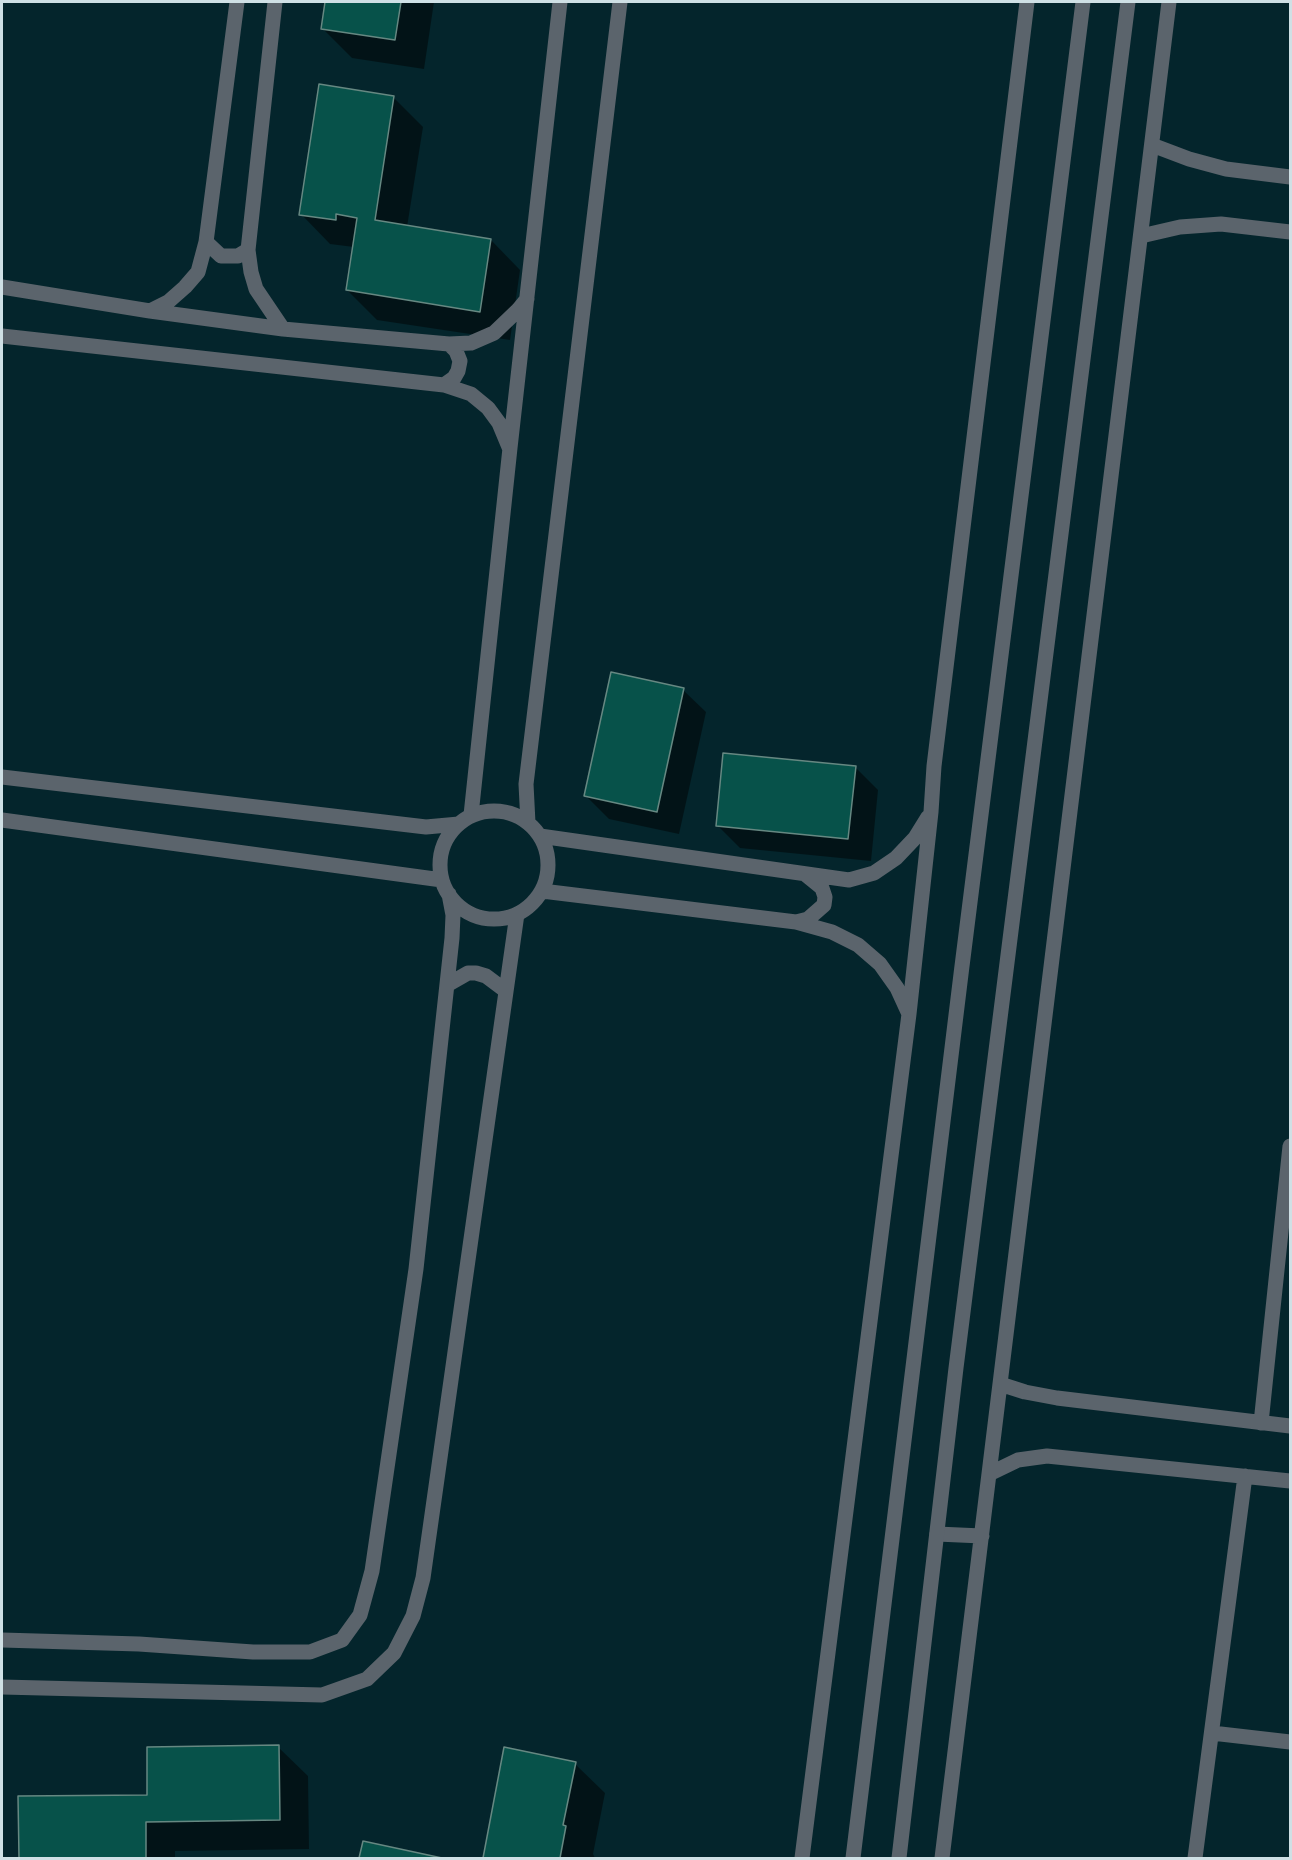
<!DOCTYPE html>
<html>
<head>
<meta charset="utf-8">
<style>
	body { margin:0 }
	#map { position:relative; width:1292px; height:1860px; overflow:hidden; background:#04252c; font-family:"DM Sans",sans-serif }
	canvas { display:block }
	.frame { position:absolute; inset:0; border:3px solid #cfe0e5; pointer-events:none }
</style>
</head>
<body>
<div id="map">
<canvas width="1292" height="1860"></canvas>
<div class="frame"></div>
</div>
<script>
const g = document.querySelector('canvas').getContext('2d');
g.lineJoin = 'round';
function paint(path, color) { g.fillStyle = color; g.fill(path, 'evenodd'); }
const toPath = rows => new Path2D(rows.map(r => 'M' + r).join(''));
function strokePath(path, color, width, dash) { g.strokeStyle = color; g.lineWidth = width; g.lineCap = dash ? 'butt' : 'round'; g.setLineDash(dash || []); g.stroke(path); }
paint(toPath([
	[327,2,434,2,424,69,352,58,323,29],
	[393,97,423,127,407,227,491,240,520,270,510,340,377,320,347,290,354,247,330,244,301,214],
	[683,690,706,712,679,834,609,819,586,796],
	[855,767,878,790,871,861,740,848,717,825],
	[278,1747,308,1776,309,1849,175,1851,175,1858,20,1858,19,1798,149,1796],
	[505,1749,575,1764,605,1793,593,1854,595,1858,484,1858],
	[364,1843,435,1858,361,1858]
]), '#0007');
const building = toPath([
	[325,2,401,2,395,40,321,29,325,2],
	[319,84,394,96,375,220,491,239,480,312,346,290,357,218,336,214,336,220,299,215,319,84],
	[611,672,684,688,657,812,584,796,611,672],
	[723,753,856,766,848,839,716,826,723,753],
	[279,1745,280,1820,146,1822,146,1858,19,1858,18,1796,147,1795,147,1747,279,1745],
	[504,1747,576,1762,563,1825,566,1826,560,1858,483,1858,504,1747],
	[363,1841,442,1858,359,1858,363,1841]
]);
paint(building, '#07524a');
strokePath(building, '#668882', 1.5);
strokePath(toPath([
	[275,2,248,250,251,272,256,289,283,329],
	[1152,145,1189,159,1226,169,1290,177],
	[1141,236,1180,227,1221,224,1290,232],
	[206,242,221,256,238,256,248,250],
	[2,287,150,311,283,329,449,344,471,343,494,333,518,310,527,299],
	[150,311,168,302,185,287,198,272,206,242,237,2],
	[2,336,444,385,471,394,488,408,499,423,509,447],
	[444,385,454,378,458,371,460,361,456,351,449,344],
	[2,777,426,827,459,824],
	'440 865a54 54 0 1 1 108 0a54 54 0 1 1-108 0Z',
	[471,815,510,448,560,2],
	[2,820,442,880],
	[528,823,526,784,620,2],
	[540,836,849,880,874,873,896,858,915,838,928,817],
	[542,891,796,922,832,932,858,945,880,964,897,988,908,1012],
	[796,922,808,919,824,905,825,897,822,888,806,875],
	[447,985,468,973,476,973,486,976,506,991],
	[1000,1384,1025,1392,1057,1398,1290,1426],
	[1261,1423,1290,1146],
	[989,1474,1018,1460,1047,1456,1290,1481],
	[937,1534,982,1536],
	[2,1640,139,1644,253,1652,310,1652,342,1640,360,1615,372,1571,416,1269,452,938,453,915,449,894],
	[2,1687,322,1695,367,1679,394,1653,413,1616,423,1578,517,914],
	[1212,1733,1290,1742],
	[802,1858,909,1014,931,812,934,766,1027,2],
	[942,1858,1169,2],
	[1195,1858,1245,1476]
]), '#5b646c', 15);
strokePath(toPath([
	[853,1858,962,966,1083,2],
	[899,1858,956,1368,1128,2]
]), '#5b646c', 15);
</script>
</body>
</html>
